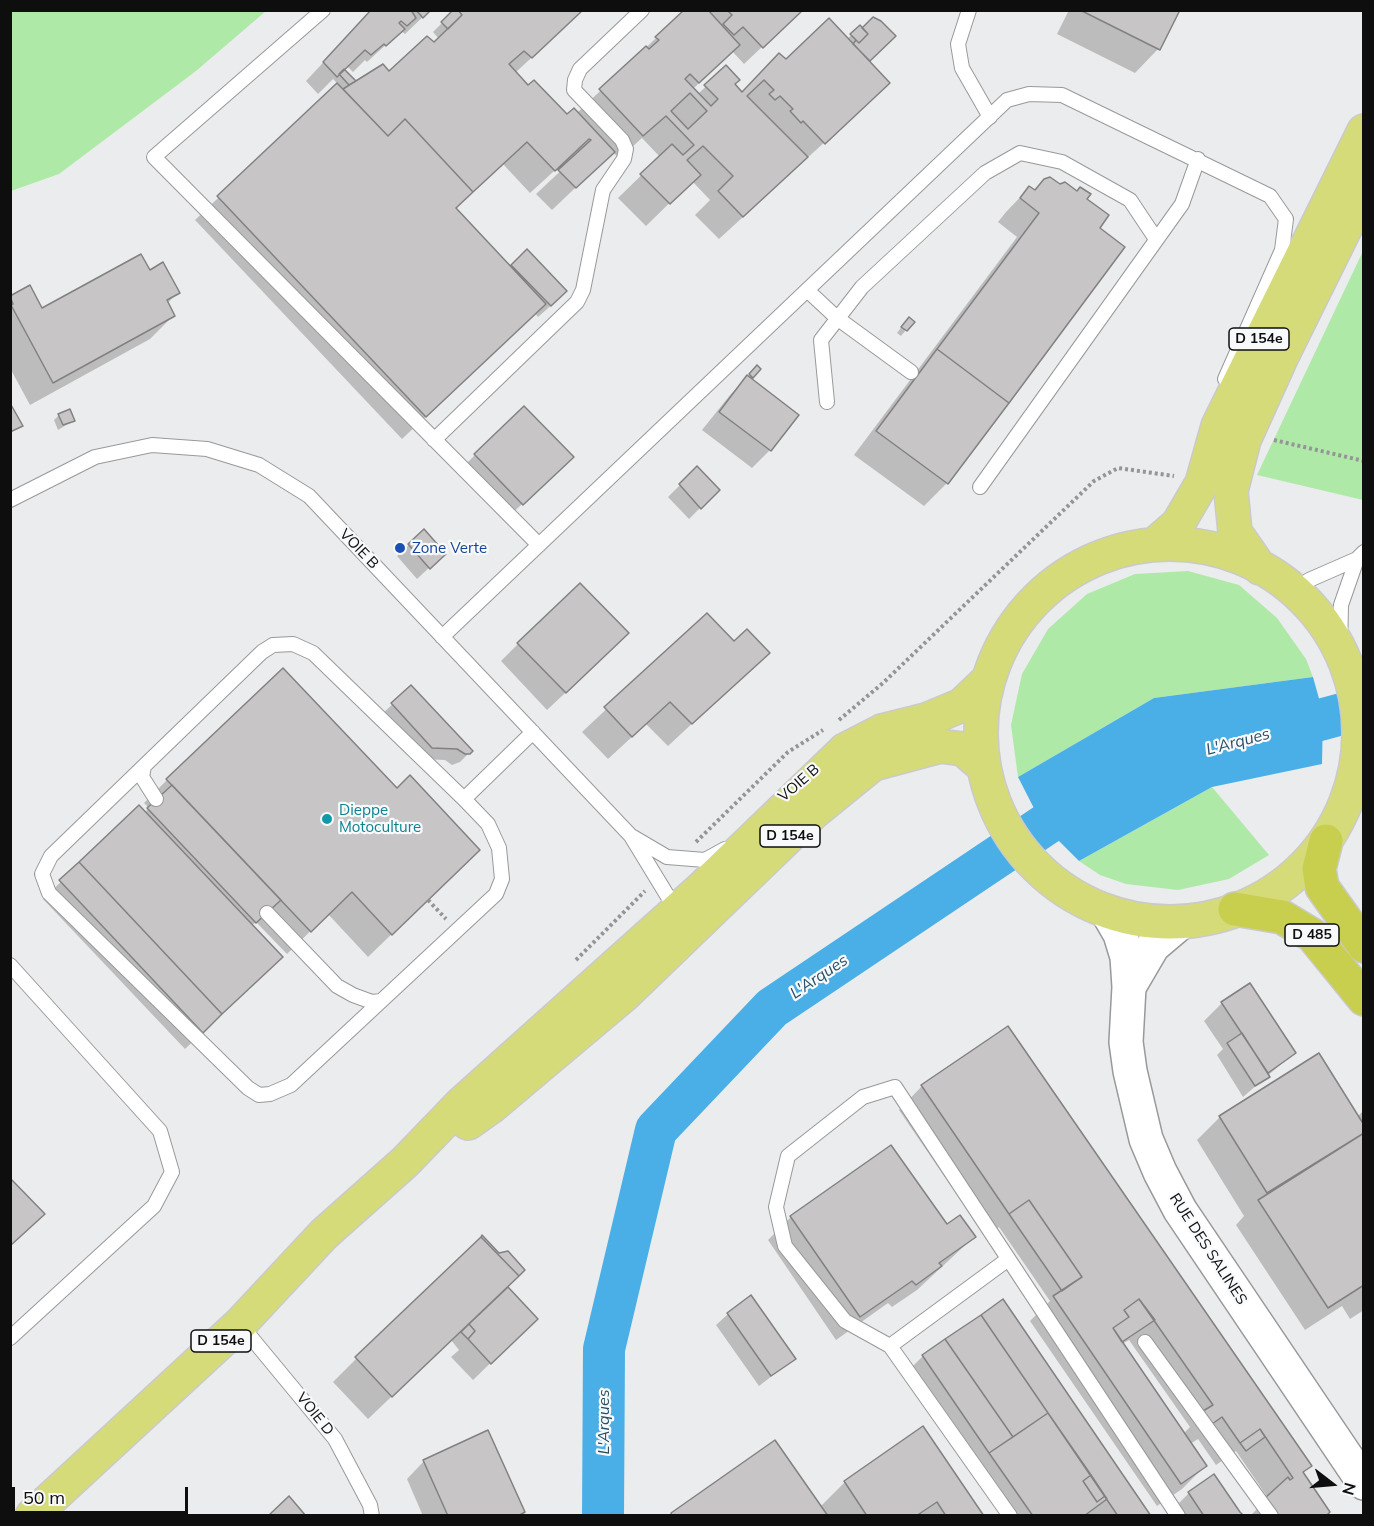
<!DOCTYPE html>
<html>
<head>
<meta charset="utf-8">
<style>
	body { margin:0 }
	#map { position:relative; width:1374px; height:1526px; overflow:hidden; background:#ebeced; font-family:Mulish,sans-serif }
	canvas { display:block }
	.frame { position:absolute; inset:0; border:12px solid #0e0e0f; pointer-events:none }
	.north { position:absolute; left:1302px; top:1454px; width:60px; height:60px; -webkit-text-stroke:4px #f8f9fb; paint-order:stroke; rotate:106deg; font-size:16px; font-weight:700; line-height:24px; text-align:center; color:#0e0e0f }
	.north::after { content:''; display:block; margin:auto; width:21px; height:27px; background:#0e0e0f; clip-path:polygon(50% 0,100% 100%,50% 72%,0 100%) }
	.scale { position:absolute; left:12px; top:1487px; width:176px; height:27px; box-sizing:border-box; border:3px solid #0e0e0f; border-top:0; padding-left:8px; font-size:18px; line-height:21px; white-space:nowrap; color:#0e0e0f; -webkit-text-stroke:4px #f8f9fb; paint-order:stroke }
</style>
</head>
<body>
<div id="map">
<canvas width="1374" height="1526"></canvas>
<div class="frame"></div>
<div class="north">N</div>
<div class="scale">50 m</div>
</div>
<script>
const g = document.querySelector('canvas').getContext('2d');
g.lineJoin = 'round';
function paint(path, color) { g.fillStyle = color; g.fill(path, 'evenodd'); }
const toPath = rows => new Path2D(rows.map(r => 'M' + r).join(''));
function strokePath(path, color, width, dash) { g.strokeStyle = color; g.lineWidth = width; g.lineCap = dash ? 'butt' : 'round'; g.setLineDash(dash || []); g.stroke(path); }
function drawText(font, color, halo, rows, align = 'center') {
  g.font = font + ' Mulish,sans-serif'; g.lineWidth = 4.5; g.setLineDash([]); g.textBaseline = 'middle'; g.strokeStyle = halo; g.fillStyle = color; for (const [text, x, y, turn = 0] of rows) {
    g.save(); g.translate(x, y); g.rotate((+turn || 0) * Math.PI / 180); g.textAlign = isNaN(turn) ? turn : align; if (halo) g.strokeText(text, 0, 0); g.fillText(text, 0, 0); g.restore();
  }
}
paint(toPath([
	[11,10,266,10,266,11,196,71,59,174,11,191],
	[1363,251,1363,500,1257,475],
	[1188,571,1239,585,1277,618,1306,659,1313,677,1154,698,1018,777,1011,725,1022,674,1048,629,1087,594,1135,574],
	[1212,787,1269,855,1229,879,1178,890,1126,884,1100,875,1079,861]
]), '#afe9a8');
paint(toPath([
	[1313,677,1323,713,1322,764,1212,787,1079,861,1042,824,1018,777,1154,698]
]), '#4aafe6');
paint(toPath([
	[372,10,430,10,405,34,401,31,367,62,365,60,353,72,347,66,343,70,353,81,349,86,389,73,433,44,439,39,433,32,455,10,583,10,515,73,567,117,577,113,656,38,713,10,801,10,744,64,732,51,693,89,698,94,726,67,733,84,742,93,786,61,847,39,860,27,894,36,868,62,864,106,719,239,695,215,710,200,692,181,646,226,618,198,660,157,642,138,619,159,613,152,552,210,536,194,568,164,565,161,530,193,503,164,454,209,510,268,527,251,554,303,538,317,535,313,402,439,195,220,338,84,333,79,318,94,306,81],
	[1069,10,1178,10,1158,49,1135,73,1057,34],
	[1059,185,947,483,924,506,854,455,1017,237,998,222,1006,212,1029,188,1034,191],
	[149,272,178,292,167,304,174,315,150,339,30,405,10,368,10,298,29,287,42,310],
	[903,325,906,330,901,336,897,333],
	[757,367,759,369,750,379,797,415,770,450,752,468,702,430,730,395],
	[59,415,73,421,58,430,54,420],
	[475,455,554,474,504,521,458,472],
	[697,468,718,490,689,519,668,497],
	[409,545,432,565,417,579,397,556],
	[707,615,734,644,768,653,668,746,646,724,608,759,582,732],
	[518,644,610,651,547,710,501,661],
	[411,687,471,751,460,762,452,765,445,760,420,759,380,716],
	[167,780,455,873,368,957,328,914,287,954,256,922,251,926,257,980,185,1049,43,899,139,807,144,813,149,808,144,803],
	[1222,1003,1294,1053,1243,1097,1217,1055,1223,1049,1204,1021],
	[922,1086,1310,1466,1302,1474,1325,1516,1250,1516,1268,1498,1236,1451,1216,1465,1198,1439,1190,1444,1205,1466,1182,1489,1157,1506,1030,1321,1050,1301,999,1227,985,1236,899,1110],
	[1129,1340,1190,1427,1183,1434,1122,1344],
	[1364,1110,1364,1310,1350,1319,1342,1306,1305,1330,1236,1225,1244,1216,1197,1140,1220,1117,1357,1117],
	[791,1217,947,1226,974,1237,917,1290,892,1307,888,1303,836,1340,768,1240],
	[506,1287,536,1319,473,1380,451,1357,459,1350,451,1340,368,1419,333,1382,357,1358],
	[1003,1301,1149,1516,1003,1516,905,1374,923,1356],
	[728,1314,794,1359,759,1386,716,1325],
	[923,1428,982,1516,671,1516,775,1442,820,1507,845,1482],
	[424,1461,524,1512,520,1516,423,1516,407,1479],
	[1189,1493,1241,1516,1175,1516,1171,1511]
]), '#0003');
strokePath(toPath([
	[1268,734,1364,708],
	[603,1516,604,1349,656,1130,772,1008,1091,794]
]), '#4aafe6', 42);
const building = toPath([
	[371,10,411,10,416,18,407,26,401,21,399,23,405,29,386,46,384,44,371,55,365,50,337,77,323,62,371,10],
	[416,10,431,10,423,18,416,10],
	[453,10,458,10,462,15,448,29,441,22,453,10],
	[458,10,583,10,532,58,524,51,509,64,528,85,534,80,567,114,574,108,615,152,576,188,558,170,591,140,589,139,555,171,527,142,473,192,405,119,388,136,343,89,383,64,389,71,427,36,434,42,462,15,458,10],
	[684,10,708,10,740,45,699,83,690,74,685,79,711,106,718,99,704,85,726,65,740,80,735,84,742,92,779,53,786,59,829,18,890,83,825,144,803,121,801,123,790,111,793,109,780,96,775,100,769,94,774,90,764,80,747,96,808,157,743,217,718,191,733,176,703,146,687,160,701,175,670,204,640,174,672,144,683,155,694,145,666,116,643,136,599,89,646,46,649,49,659,40,655,37,684,10],
	[690,93,707,111,688,129,671,111,690,93],
	[727,10,803,10,763,48,743,27,734,35,723,24,732,15,727,10],
	[1080,10,1180,10,1160,50,1080,10],
	[873,17,881,21,896,36,870,61,853,44,856,40,859,43,868,34,862,28,873,17],
	[860,25,868,34,859,43,850,34,860,25],
	[344,69,356,81,349,85,339,74,344,69],
	[337,83,388,136,405,119,473,192,456,208,546,304,426,417,217,196,337,83],
	[1050,177,1060,184,1065,182,1077,191,1080,187,1091,194,1087,199,1109,215,1100,228,1125,247,1009,403,937,349,1039,213,1020,198,1029,186,1035,190,1044,179,1050,177],
	[527,249,567,291,551,306,511,265,527,249],
	[141,254,150,270,163,262,180,293,167,300,175,316,53,383,11,305,13,304,10,296,30,285,42,308,141,254],
	[909,317,915,322,907,331,901,327,909,317],
	[937,349,1009,403,948,484,876,431,937,349],
	[757,365,761,369,753,378,749,374,757,365],
	[747,375,799,415,771,451,719,412,747,375],
	[10,403,23,426,10,432,10,403],
	[524,406,574,457,523,505,474,454,524,406],
	[70,409,75,421,63,425,58,414,70,409],
	[697,466,720,490,701,509,679,484,697,466],
	[424,529,446,554,430,569,408,544,424,529],
	[580,583,629,633,566,693,517,643,580,583],
	[707,613,734,641,747,629,770,653,692,724,670,702,632,737,604,707,707,613],
	[283,668,397,788,410,775,480,850,392,935,352,892,311,932,166,779,283,668],
	[411,685,473,751,470,754,465,754,457,749,432,748,391,703,411,685],
	[172,785,281,900,256,923,147,808,172,785],
	[139,805,283,957,222,1014,79,862,139,805],
	[79,862,222,1014,203,1033,59,880,79,862],
	[1250,983,1296,1053,1268,1073,1221,1002,1250,983],
	[1008,1026,1312,1466,1303,1472,1330,1512,1326,1516,1278,1516,1265,1498,1288,1477,1290,1480,1293,1478,1260,1429,1240,1443,1222,1417,1212,1424,1203,1411,1213,1405,1139,1299,1124,1310,1129,1317,1113,1328,1207,1466,1181,1484,1053,1296,1082,1277,1029,1200,1009,1214,921,1085,1008,1026],
	[1242,1033,1270,1077,1255,1086,1227,1043,1242,1033],
	[1319,1053,1364,1125,1364,1133,1267,1193,1219,1116,1319,1053],
	[1364,1133,1364,1285,1328,1308,1258,1200,1364,1133],
	[891,1145,947,1224,960,1215,976,1237,939,1263,942,1266,916,1285,912,1281,860,1317,790,1216,891,1145],
	[10,1178,45,1214,10,1246,10,1178],
	[1029,1200,1082,1277,1062,1291,1009,1214,1029,1200],
	[482,1235,499,1253,508,1251,525,1270,519,1276,481,1237,482,1235],
	[481,1237,519,1276,392,1397,355,1357,481,1237],
	[508,1287,538,1319,491,1364,468,1339,475,1331,469,1324,508,1287],
	[751,1295,796,1359,771,1376,727,1313,751,1295],
	[1003,1299,1151,1516,1118,1516,1048,1413,981,1315,1003,1299],
	[1139,1299,1155,1320,1122,1342,1113,1328,1129,1317,1124,1310,1139,1299],
	[981,1315,1048,1413,1013,1437,945,1339,981,1315],
	[469,1324,475,1331,468,1339,461,1332,469,1324],
	[945,1339,1013,1437,989,1453,922,1355,945,1339],
	[1048,1413,1091,1475,1083,1481,1097,1502,1105,1496,1107,1499,1084,1516,1033,1516,989,1453,1048,1413],
	[923,1426,984,1516,946,1516,937,1502,916,1516,867,1516,844,1481,923,1426],
	[1260,1429,1265,1437,1246,1451,1240,1443,1260,1429],
	[488,1430,525,1512,518,1516,448,1516,423,1460,488,1430],
	[775,1440,828,1516,672,1516,671,1513,775,1440],
	[1214,1474,1240,1512,1244,1516,1204,1516,1188,1492,1214,1474],
	[1091,1475,1105,1496,1097,1502,1083,1481,1091,1475],
	[289,1496,306,1516,268,1516,289,1496]
]);
paint(building, '#c7c5c6');
strokePath(building, '#828081', 1.5);
const service = toPath([
	[323,10,154,157,539,545],
	[969,10,958,44,962,68,990,117],
	[807,290,837,318,911,372],
	[827,402,821,340,862,287,985,173,1020,153,1062,162,1130,200,1156,239],
	[434,440,577,302,583,290,603,190,624,159,626,149,622,140,574,90,575,80,580,69,642,10],
	[980,487,1182,204,1198,159],
	[10,500,95,457,152,445,207,449,259,465,309,496,631,836,670,900,668,912],
	[1296,592,1309,580,1357,559,1364,552],
	[442,637,1007,100,1029,94,1062,95,1270,196,1286,219,1282,250,1225,379],
	[1340,654,1341,605,1357,559],
	[144,766,142,777,156,799],
	[464,799,488,824,499,848,502,879,496,894,291,1085,270,1094,259,1095,248,1088,49,893,42,874,51,856,262,652,273,645,293,644,313,653,464,799,533,732],
	[633,837,667,857,705,860,725,849],
	[267,913,337,986,353,995,372,1002,381,1001],
	[10,965,160,1131,172,1172,154,1206,10,1338],
	[240,1324,335,1439,370,1505,372,1516],
	[1145,1342,1271,1516],
	[890,1346,1007,1260],
	[1010,1516,890,1346,845,1321,785,1246,776,1207,788,1156,863,1097,895,1087,1178,1516]
]);
const secondary = toPath([
	[1109,915,1120,934,1127,957,1129,987,1126,1042,1130,1071,1146,1139,1160,1172,1180,1210,1364,1483],
	[1129,987,1153,946,1179,924]
]);
const primary = toPath([
	[1155,544,1178,524,1202,483,1218,426,1364,131],
	'981 733a189 189 0 1 1 378 0a189 189 0 1 1-378 0Z',
	[1260,568,1235,532,1231,491,1244,440,1281,358,1364,190],
	[468,1123,492,1106,624,995,814,812,873,764,940,746,963,749,984,767],
	[32,1516,240,1324,324,1234,405,1162,461,1104,701,889,845,750,882,731,926,720,962,705,987,681]
]);
const trunk = toPath([
	[1326,841,1319,869,1322,887,1364,946],
	[1235,909,1282,917,1312,935,1364,999]
]);
strokePath(service, '#98999a', 16);
strokePath(secondary, '#98999a', 36);
strokePath(primary, '#cacaca', 36);
strokePath(trunk, '#cacaca', 36);
strokePath(toPath([
	[1274,440,1364,461],
	[839,720,883,683,1094,481,1118,468,1174,476],
	[696,842,788,752,823,730],
	[428,900,446,919],
	[576,960,645,891]
]), '#959596', 4, [3, 3]);
strokePath(service, '#fff', 14);
strokePath(secondary, '#fff', 33);
strokePath(primary, '#d6db7a', 33);
strokePath(trunk, '#c8cf4e', 33);
for (const [x, y, r, color] of [
	[400,548,6,"#1a4fb4"],
	[327,819,6,"#0f9aa8"]
]) { const dot = new Path2D(); dot.arc(x, y, r, 0, 2 * Math.PI); g.fillStyle = color; g.fill(dot); strokePath(dot, '#f8f9fb', 2); }
for (const [x, y, w] of [
	[1259,339,60],
	[790,836,60],
	[1312,935,54],
	[221,1341,60]
]) { const box = new Path2D(); box.roundRect(x - w / 2, y - 11, w, 22, 4.5); g.fillStyle = '#f8f9fb'; g.fill(box); strokePath(box, '#0e0e0f', 1.5); }
drawText('bold 14px', '#0e0e0f', null, [
	["D 154e",1259,339],
	["D 154e",790,836],
	["D 485",1312,935],
	["D 154e",221,1341]
]);
drawText('15px', '#164399', '#f8f9fb', [
	["Zone Verte",412,548]
], 'left');
drawText('15px', '#0e0e0f', '#f8f9fb', [
	["VOIE B",359,549,46],
	["VOIE B",799,783,-41],
	["RUE DES SALINES",1208,1249,57],
	["VOIE D",315,1414,51]
]);
drawText('15px', '#0d838f', '#f8f9fb', [
	["Dieppe",339,810],
	["Motoculture",339,827]
], 'left');
drawText('italic 16px', '#264f67', '#f8f9fb', [
	["L'Arques",1238,742,-15],
	["L'Arques",819,977,-34],
	["L'Arques",604,1422,-90]
]);
</script>
</body>
</html>
